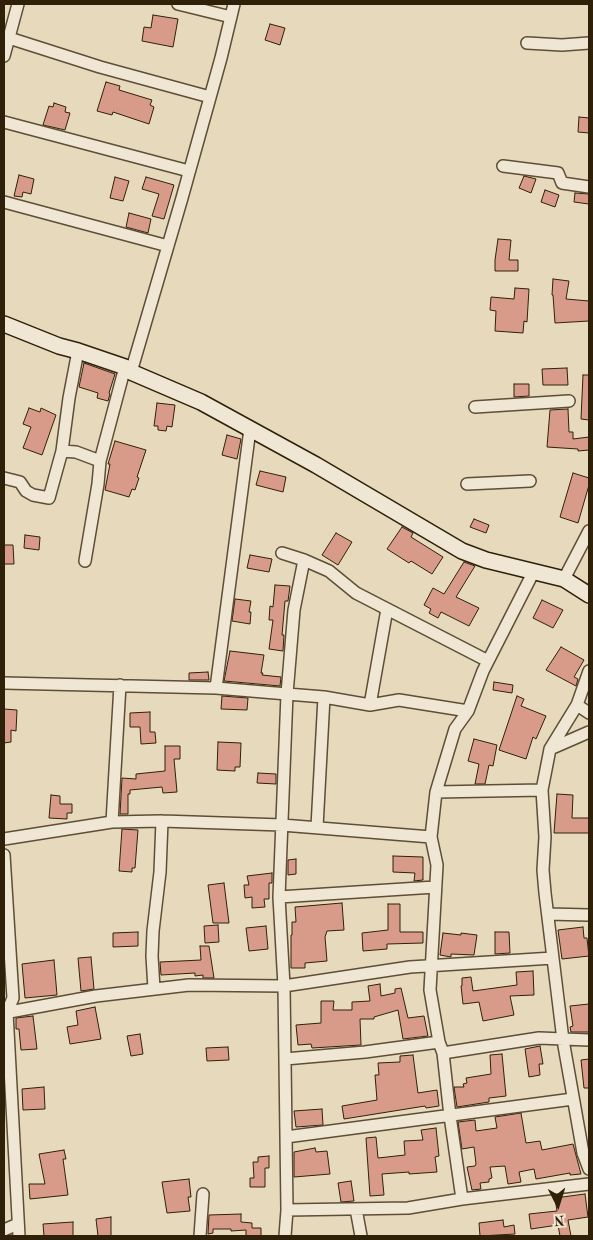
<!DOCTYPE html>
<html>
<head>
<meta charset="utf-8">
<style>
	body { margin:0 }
	#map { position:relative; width:593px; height:1240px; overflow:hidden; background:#e7dabc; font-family:"Old Standard TT",serif }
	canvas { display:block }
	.frame { position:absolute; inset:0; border:5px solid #2f200a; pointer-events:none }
	.north { position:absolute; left:533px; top:1180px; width:50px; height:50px; -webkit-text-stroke:4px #efe7d3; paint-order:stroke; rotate:175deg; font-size:14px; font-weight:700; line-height:20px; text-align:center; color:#2f200a }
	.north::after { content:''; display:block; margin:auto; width:18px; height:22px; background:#2f200a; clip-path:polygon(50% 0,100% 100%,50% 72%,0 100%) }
</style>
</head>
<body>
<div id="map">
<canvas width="593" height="1240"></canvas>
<div class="frame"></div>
<div class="north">N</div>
</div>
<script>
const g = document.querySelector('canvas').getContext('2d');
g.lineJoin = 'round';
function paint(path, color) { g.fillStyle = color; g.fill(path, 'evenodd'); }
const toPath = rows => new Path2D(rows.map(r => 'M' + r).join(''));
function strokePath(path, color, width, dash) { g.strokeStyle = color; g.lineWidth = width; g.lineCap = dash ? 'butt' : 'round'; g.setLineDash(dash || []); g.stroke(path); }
const building = toPath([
	[153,15,178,19,173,47,142,41,144,27,151,28,153,15],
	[270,24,285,28,280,45,265,40,270,24],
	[106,82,120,86,119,90,152,100,150,105,154,107,149,124,113,112,112,115,97,111,106,82],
	[54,103,66,107,65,112,70,113,65,130,43,125,49,106,53,107,54,103],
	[579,117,589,118,589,133,578,132,579,117],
	[19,175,34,179,31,194,23,192,22,197,14,196,19,175],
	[524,176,536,179,531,193,519,188,524,176],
	[115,177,129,181,123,201,110,198,115,177],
	[146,177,174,185,164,219,152,216,159,194,142,189,146,177],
	[545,190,559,195,555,207,541,202,545,190],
	[575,193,589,194,589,204,574,202,575,193],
	[129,213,151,219,148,233,126,227,129,213],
	[498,239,511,240,509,260,518,260,518,271,495,271,495,260,498,239],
	[553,279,569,281,566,299,589,301,589,321,555,323,553,295,552,295,553,279],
	[515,288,529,289,527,322,524,321,523,333,495,331,496,311,490,310,491,297,514,299,515,288],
	[84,363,115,374,109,393,110,394,108,401,97,398,98,393,79,387,84,363],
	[567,368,568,385,543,385,542,369,567,368],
	[583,375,589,375,589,420,581,419,583,375],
	[514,384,529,384,529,396,514,397,514,384],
	[157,403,175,405,172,427,167,426,166,431,158,430,158,426,154,426,157,403],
	[29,408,40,412,41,408,56,415,42,455,23,448,31,427,23,424,29,408],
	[568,409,569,432,573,432,573,439,589,437,589,450,578,451,578,449,547,447,550,410,568,409],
	[227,435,241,439,237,459,222,455,227,435],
	[115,441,146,450,137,477,139,478,135,490,132,489,129,497,105,490,110,464,108,464,115,441],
	[260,471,286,477,283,492,256,485,260,471],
	[573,473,589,478,589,485,578,523,560,517,573,473],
	[474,519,489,525,486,533,470,527,474,519],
	[402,527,413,533,411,537,443,557,432,574,411,561,409,563,387,549,402,527],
	[336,533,352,542,338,565,322,555,336,533],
	[25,535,40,537,39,550,24,548,25,535],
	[4,545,13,545,14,564,4,564,4,545],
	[250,555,272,559,269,572,247,568,250,555],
	[464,562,475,566,456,597,479,608,469,626,441,612,438,618,429,613,431,609,424,605,433,588,444,594,464,562],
	[275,585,290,586,288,601,285,601,282,635,284,635,283,651,269,649,273,620,269,620,270,606,273,607,275,585],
	[235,599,251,601,249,612,251,612,250,624,232,621,235,599],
	[542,600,563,610,553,628,533,618,542,600],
	[561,647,584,660,574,677,578,679,576,686,546,670,561,647],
	[230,651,264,655,261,673,263,673,262,675,281,677,280,686,224,681,230,651],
	[208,672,209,680,189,680,189,673,208,672],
	[494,682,513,685,512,693,493,690,494,682],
	[222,696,248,698,247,710,221,709,222,696],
	[517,696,524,699,521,706,546,716,536,739,533,737,526,759,499,750,517,696],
	[4,709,17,710,16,731,11,730,11,742,4,743,4,709],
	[150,712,150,732,155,732,156,743,141,744,140,727,130,727,130,713,150,712],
	[474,739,497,745,493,766,489,765,485,784,475,784,479,764,468,761,474,739],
	[218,742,241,743,240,767,235,767,235,771,217,770,218,742],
	[165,746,180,746,180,759,174,759,177,792,163,793,162,787,130,790,130,794,128,794,128,814,120,814,122,778,136,779,136,774,165,771,165,746],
	[258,773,276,774,276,784,257,783,258,773],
	[557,794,573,795,572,818,589,818,589,833,554,833,557,794],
	[51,795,60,796,60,804,72,804,72,813,67,813,67,819,49,818,51,795],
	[122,829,138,830,135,868,132,868,132,872,119,871,122,829],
	[393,856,423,857,423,880,414,881,415,873,393,872,393,856],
	[296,859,296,874,288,875,288,860,296,859],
	[272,873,272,883,269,883,269,899,264,899,265,907,252,908,252,897,245,898,244,885,249,885,247,876,272,873],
	[224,883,229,923,213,923,208,885,224,883],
	[342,903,344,930,327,931,325,937,327,961,305,963,305,968,291,968,291,935,292,935,292,922,296,922,295,907,342,903],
	[388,904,400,904,400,932,423,932,423,943,387,944,387,949,363,951,362,933,388,930,388,904],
	[218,925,219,942,205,943,204,926,218,925],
	[266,926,268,949,249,951,246,928,266,926],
	[583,927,584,938,587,938,589,956,562,959,558,930,583,927],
	[138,932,138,946,113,947,113,933,138,932],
	[495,932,509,932,510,953,495,954,495,932],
	[443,933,461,935,461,933,477,935,474,955,451,954,451,957,440,955,443,933],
	[200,946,209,946,214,978,203,978,203,975,195,976,195,973,161,975,160,962,201,960,200,946],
	[91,957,94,989,81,991,78,958,91,957],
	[54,960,57,995,25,998,22,964,54,960],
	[533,971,534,995,510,996,514,1015,483,1021,479,1002,463,1004,461,986,462,986,462,978,471,977,473,991,517,985,516,972,533,971],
	[380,984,381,996,395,993,395,989,401,988,408,1018,424,1016,428,1036,403,1039,398,1010,374,1017,374,1019,360,1019,361,1045,312,1048,311,1044,298,1045,296,1025,321,1023,321,1001,334,1001,333,1010,352,1010,352,1002,370,1001,368,986,380,984],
	[589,1004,589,1032,571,1032,570,1027,573,1026,570,1006,589,1004],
	[95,1007,101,1039,70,1044,67,1027,78,1025,76,1011,95,1007],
	[33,1016,37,1049,21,1050,19,1029,16,1029,16,1018,33,1016],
	[140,1034,143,1054,131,1056,127,1036,140,1034],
	[540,1046,543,1064,539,1064,540,1075,529,1077,525,1049,540,1046],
	[228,1047,229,1060,207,1061,206,1048,228,1047],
	[502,1054,506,1096,489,1098,489,1102,457,1107,454,1087,464,1087,463,1084,467,1083,466,1078,491,1074,490,1055,502,1054],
	[413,1055,418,1093,437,1090,439,1106,426,1108,425,1106,344,1119,342,1106,377,1100,375,1075,379,1075,378,1063,400,1062,400,1056,413,1055],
	[589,1059,589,1088,584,1088,581,1060,589,1059],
	[44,1087,45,1109,23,1110,22,1089,44,1087],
	[322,1109,323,1125,296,1127,294,1111,322,1109],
	[521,1113,526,1143,540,1141,542,1150,573,1144,581,1174,570,1175,570,1173,536,1179,534,1169,519,1172,521,1182,508,1184,505,1166,490,1167,492,1178,489,1179,489,1182,480,1183,481,1189,472,1190,467,1167,475,1166,476,1164,474,1147,462,1149,458,1122,475,1120,476,1131,497,1128,495,1117,521,1113],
	[436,1128,439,1156,435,1157,437,1172,409,1174,409,1172,382,1174,384,1195,370,1196,366,1138,376,1137,378,1158,405,1155,404,1141,423,1140,421,1130,436,1128],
	[315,1148,316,1152,327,1151,330,1174,294,1177,294,1152,315,1148],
	[64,1150,66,1159,63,1159,68,1195,30,1199,29,1184,45,1184,39,1154,64,1150],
	[269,1156,269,1168,265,1168,265,1187,250,1187,250,1178,254,1178,253,1162,258,1162,258,1157,269,1156],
	[189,1179,191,1197,188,1197,190,1211,167,1213,162,1182,189,1179],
	[351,1181,354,1201,341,1202,338,1183,351,1181],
	[585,1194,588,1217,568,1220,571,1236,560,1236,558,1225,531,1229,529,1214,557,1211,555,1198,585,1194],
	[241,1214,241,1222,252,1223,252,1228,261,1228,261,1236,246,1236,246,1230,231,1231,231,1229,213,1229,213,1233,208,1234,209,1215,241,1214],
	[111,1217,111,1236,98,1236,96,1219,111,1217],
	[503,1220,504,1227,514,1225,515,1234,480,1236,479,1223,503,1220],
	[73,1222,73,1236,44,1236,43,1224,73,1222]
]);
paint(building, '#d99b89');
strokePath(building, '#2f200a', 1);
const street = toPath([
	[178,4,231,17],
	[9,38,100,67,210,97],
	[527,43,562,45,589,43],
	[4,56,18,4],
	[4,122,189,171],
	[503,166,558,173,562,183,589,187],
	[4,202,168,246],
	[131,372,182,198,221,58,234,4],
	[475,407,569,401],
	[62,451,76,452,100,461],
	[4,478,20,482,26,491,33,495,49,498,62,451,69,398,78,351],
	[467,484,530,481],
	[282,553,304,560,329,571,356,593,488,661],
	[85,561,98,484,100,461,125,367],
	[564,579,589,531],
	[589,671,577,705,550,749,542,790,545,837,543,870,545,893,563,1040,583,1153,589,1169],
	[4,683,216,688,287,694,294,610,304,560],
	[216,688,250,429],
	[370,705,387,609],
	[577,705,589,713],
	[550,749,589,732],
	[436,792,542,790],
	[112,822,120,685],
	[317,827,324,697],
	[4,839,112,822,162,821,282,825,431,837],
	[4,855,13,998,7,1012,19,1236],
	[279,897,435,887],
	[548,914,589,915],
	[154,989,152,956,153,931,160,872,162,821],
	[4,1013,96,996,189,985,284,986,410,967,553,958],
	[443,1053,539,1038,589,1040],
	[285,1059,365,1052,439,1042],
	[286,1137,573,1099],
	[462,1199,450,1116,443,1053,439,1042,430,990,437,865,431,837,436,792,455,729,468,711,483,671,534,571],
	[356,1209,361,1236],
	[287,1210,408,1208,462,1199,589,1184],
	[4,1230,18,1224],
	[200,1236,203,1194],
	[285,1236,287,1210,284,986,279,897,287,694,324,697,370,705,399,700,468,711]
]);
const secondary = toPath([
	[4,324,59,346,78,351,125,367,131,372,201,402,316,465,462,551,486,560,564,579,589,595]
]);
strokePath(street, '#5d4e36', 14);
strokePath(secondary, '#2f200a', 18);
strokePath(street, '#efe7d3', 11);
strokePath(secondary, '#efe7d3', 15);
</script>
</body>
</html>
